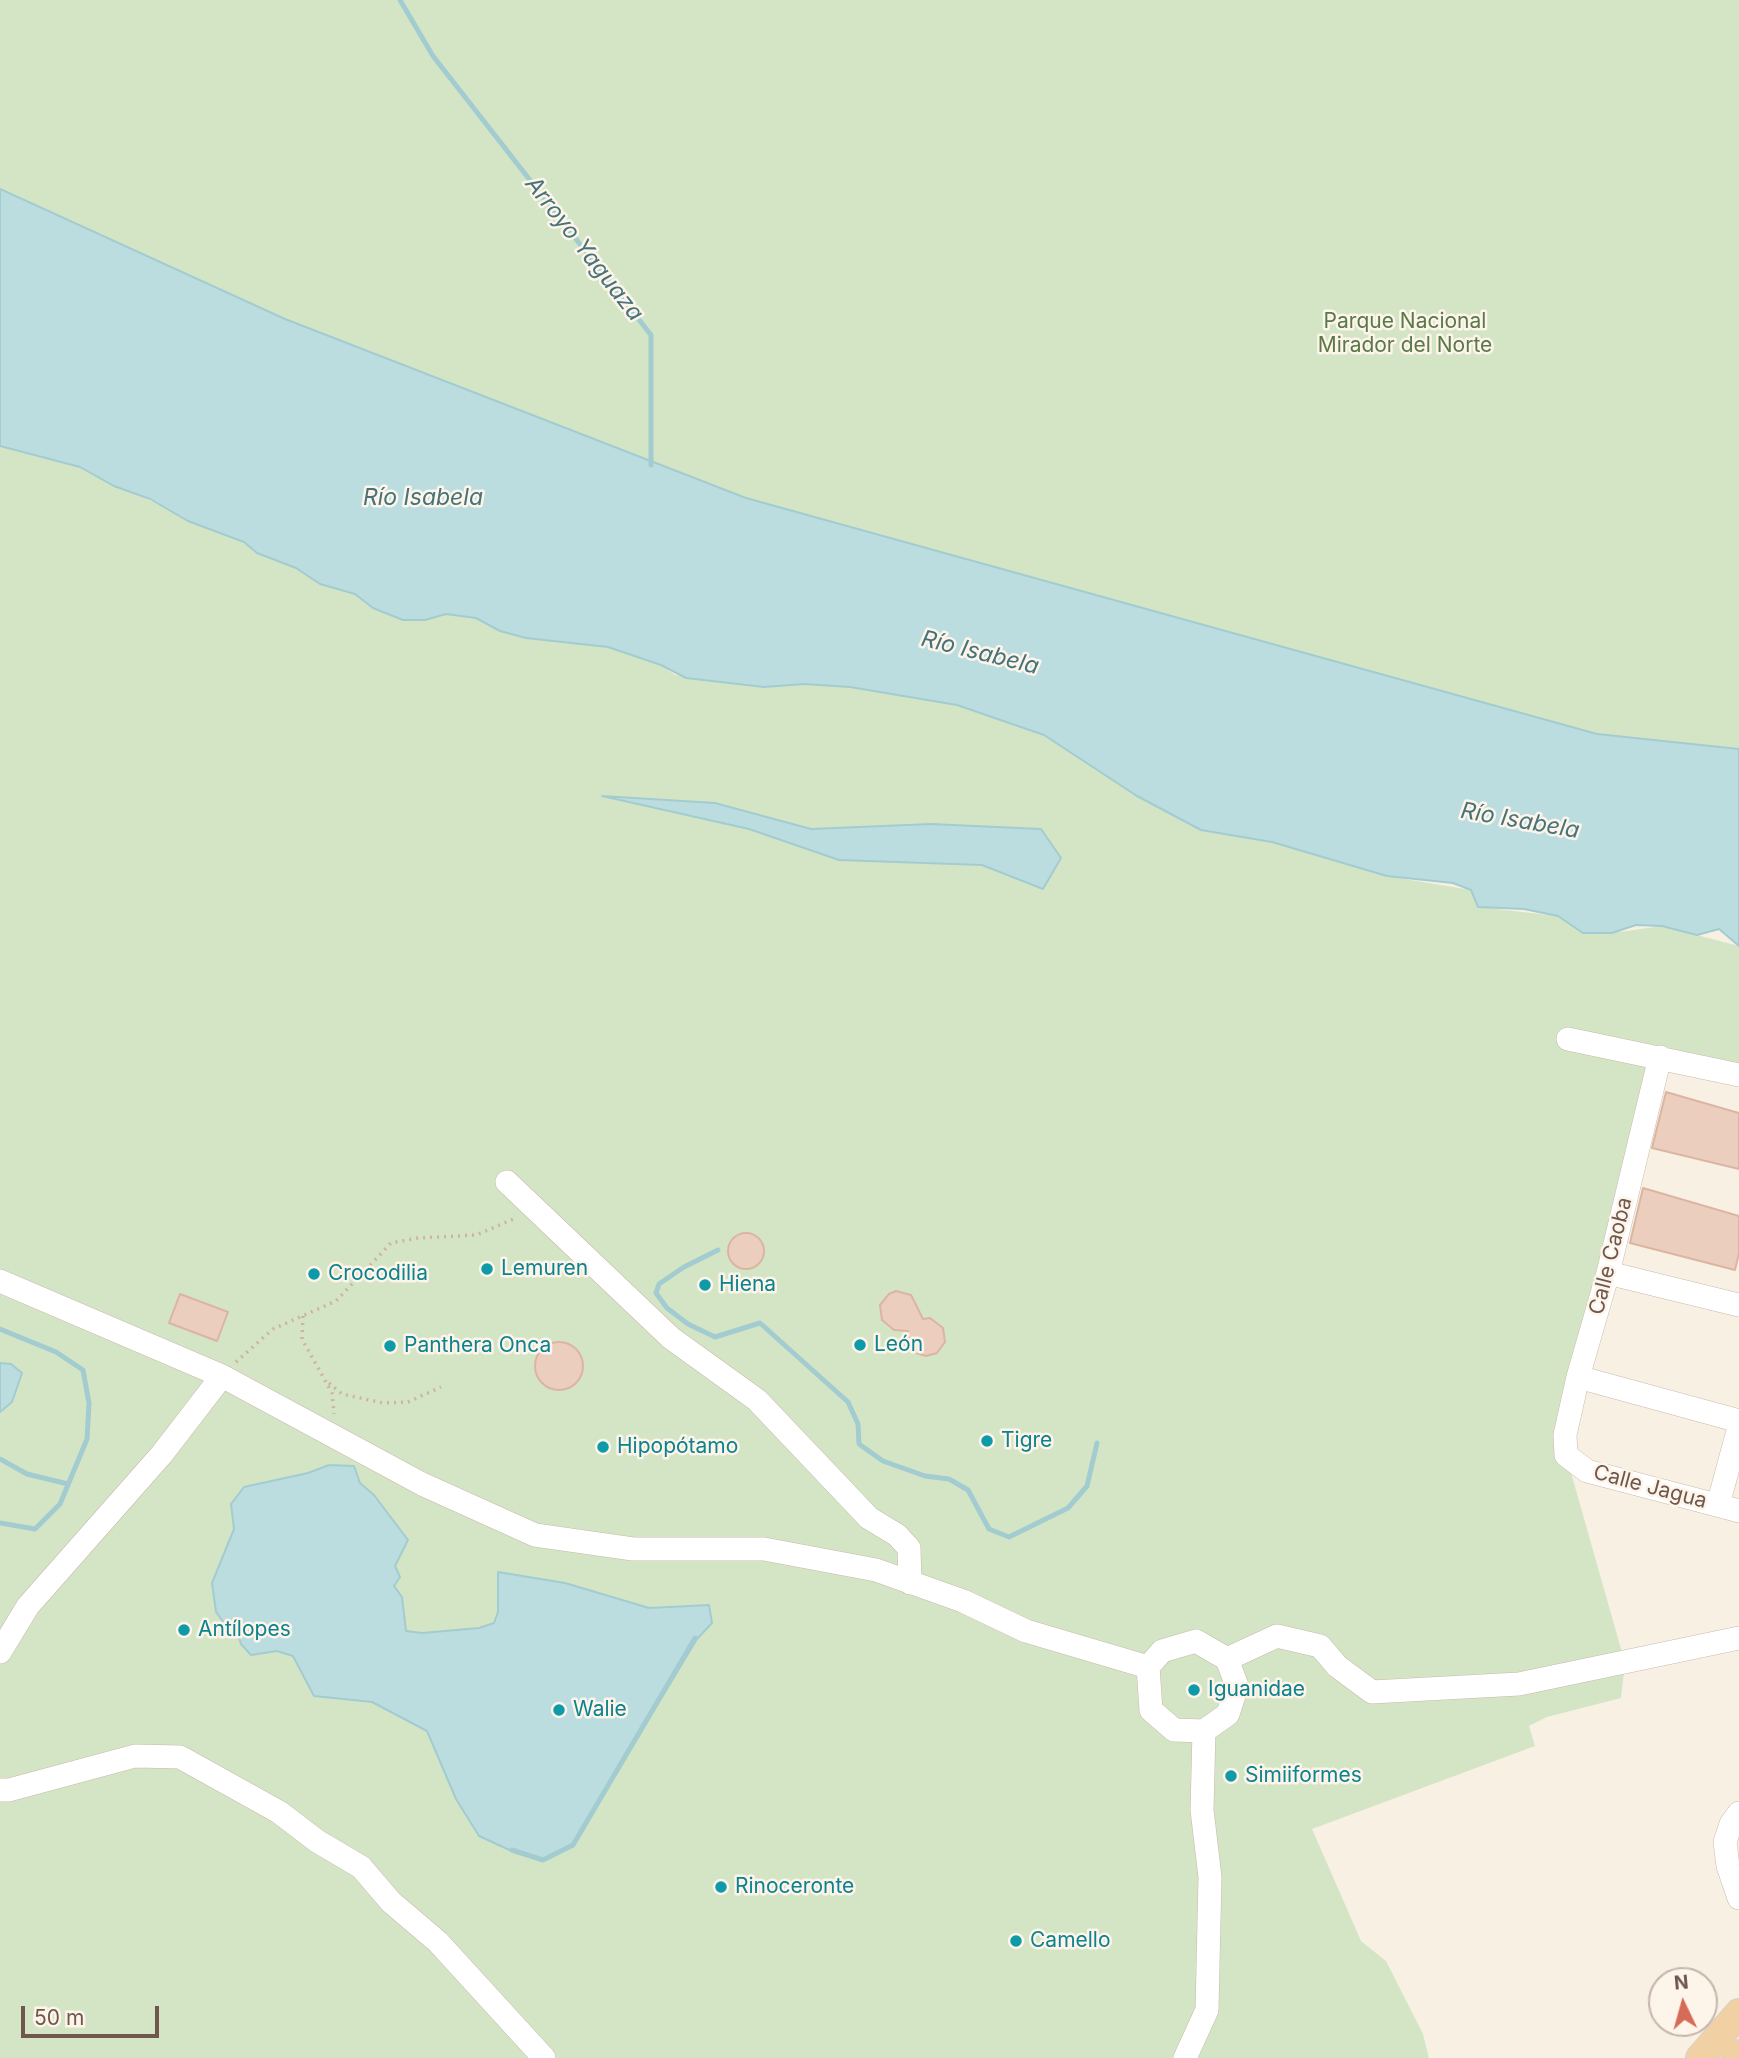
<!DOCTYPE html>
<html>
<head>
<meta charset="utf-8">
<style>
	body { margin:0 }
	#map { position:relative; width:1739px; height:2058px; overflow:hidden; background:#f9f0e4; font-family:Inter,sans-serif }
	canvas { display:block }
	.north { position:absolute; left:1648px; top:1967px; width:70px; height:70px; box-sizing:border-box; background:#fdf4ea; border:2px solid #c4b5ab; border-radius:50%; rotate:355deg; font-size:19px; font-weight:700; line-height:28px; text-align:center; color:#6f574d }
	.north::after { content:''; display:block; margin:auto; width:24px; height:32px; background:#d66c57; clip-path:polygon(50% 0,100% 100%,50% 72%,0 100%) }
	.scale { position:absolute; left:21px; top:2006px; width:138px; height:32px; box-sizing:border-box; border:4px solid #6f574d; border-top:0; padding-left:9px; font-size:21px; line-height:24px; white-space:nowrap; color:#6f574d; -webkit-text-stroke:5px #fdf4ea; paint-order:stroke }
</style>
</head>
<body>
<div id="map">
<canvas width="1739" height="2058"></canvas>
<div class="north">N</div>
<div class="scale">50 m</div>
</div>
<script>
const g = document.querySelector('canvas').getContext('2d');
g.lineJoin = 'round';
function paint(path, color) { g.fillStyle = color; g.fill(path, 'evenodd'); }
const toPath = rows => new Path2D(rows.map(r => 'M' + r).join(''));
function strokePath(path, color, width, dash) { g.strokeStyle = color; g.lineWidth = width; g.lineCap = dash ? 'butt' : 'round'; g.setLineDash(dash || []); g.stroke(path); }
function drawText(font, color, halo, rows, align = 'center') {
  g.font = font + ' Inter,sans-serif'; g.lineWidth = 5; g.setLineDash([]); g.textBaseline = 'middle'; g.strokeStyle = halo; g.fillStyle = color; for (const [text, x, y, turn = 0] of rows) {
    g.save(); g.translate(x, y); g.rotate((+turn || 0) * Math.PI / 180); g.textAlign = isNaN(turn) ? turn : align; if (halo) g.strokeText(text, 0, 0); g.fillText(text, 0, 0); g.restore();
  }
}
paint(toPath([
	[0,0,1739,0,1739,749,1597,734,746,498,285,319,0,189],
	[0,446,80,467,205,527,244,542,255,552,296,568,320,584,355,594,370,605,476,618,500,631,608,647,661,665,675,675,764,687,804,684,850,687,957,705,1044,735,1137,796,1201,830,1272,842,1387,876,1471,890,1479,907,1558,916,1584,933,1612,933,1662,926,1739,946,1739,1074,1661,1058,1566,1455,1625,1663,1621,1698,1547,1717,1529,1726,1535,1746,1312,1829,1361,1941,1386,1961,1423,2034,1429,2058,0,2058]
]), '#d4e5c5');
const water = toPath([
	[0,189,285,319,746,498,1597,734,1739,749,1739,946,1719,929,1697,935,1662,926,1636,925,1612,933,1583,933,1558,916,1524,909,1478,907,1471,890,1453,883,1387,876,1272,842,1201,830,1137,796,1044,735,957,705,850,687,804,684,764,687,686,678,661,665,608,647,526,638,500,631,476,618,446,614,425,620,403,620,373,608,355,594,320,584,296,568,257,553,244,542,188,521,150,499,114,486,80,467,0,446,0,189],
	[602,796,715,803,811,829,931,824,1041,829,1061,858,1043,889,982,865,839,860,749,829,602,796],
	[0,1363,11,1364,22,1373,12,1402,0,1412,0,1363],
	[329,1465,354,1466,360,1483,374,1495,408,1540,395,1566,400,1577,394,1586,402,1597,406,1631,422,1633,479,1628,494,1623,498,1612,498,1572,565,1583,649,1608,709,1605,712,1623,697,1639,573,1845,543,1860,516,1853,479,1836,456,1799,427,1731,372,1702,314,1696,293,1656,277,1651,251,1655,241,1644,236,1629,224,1623,216,1612,212,1583,234,1529,231,1504,244,1487,308,1473,329,1465]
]);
paint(water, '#bbdde0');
strokePath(water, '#a3ccd1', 2);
strokePath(toPath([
	[400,0,433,56,651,335,651,465],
	[718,1250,684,1267,659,1284,656,1293,667,1308,688,1324,715,1337,760,1323,848,1402,858,1424,859,1444,883,1461,925,1476,949,1479,968,1490,989,1529,1009,1537,1068,1508,1087,1486,1097,1443],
	[0,1329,56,1352,83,1370,89,1403,87,1439,60,1504,35,1529,0,1523],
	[0,1459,27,1474,68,1484],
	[512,1850,543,1860,573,1845,695,1638]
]), '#a3ccd1', 5);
const building = toPath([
	[1666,1092,1739,1113,1739,1169,1652,1148,1666,1092],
	[1643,1188,1739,1216,1739,1253,1735,1270,1630,1243,1643,1188],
	'728 1251a18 18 0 1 1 36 0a18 18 0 1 1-36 0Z',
	[896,1291,911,1295,923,1319,930,1318,943,1328,945,1342,937,1353,926,1356,916,1353,908,1341,908,1331,894,1330,882,1320,880,1305,889,1294,896,1291],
	[180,1294,228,1312,217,1341,169,1323,180,1294],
	'535 1366a24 24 0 1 1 48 0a24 24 0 1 1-48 0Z'
]);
paint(building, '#eccebf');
strokePath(building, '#dcb5a2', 2);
const minor = toPath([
	[1568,1039,1739,1075],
	[1660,1057,1608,1273,1578,1377,1565,1435,1566,1455,1587,1471,1739,1511],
	[507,1182,671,1338,757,1400,869,1518,897,1535,909,1548,910,1583],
	[1608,1273,1739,1305],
	[0,1281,222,1376,422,1484,535,1535,633,1549,764,1549,876,1570,963,1601,1026,1631,1148,1667],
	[1578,1377,1739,1421],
	[1718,1505,1739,1427],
	[1196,1641,1227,1659,1237,1686,1228,1714,1204,1731,1174,1730,1151,1710,1148,1667,1162,1651,1196,1641],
	[0,1652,28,1606,162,1454,222,1376],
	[1227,1659,1277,1636,1320,1646,1337,1666,1372,1692,1519,1684,1739,1638],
	[0,1790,9,1790,135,1756,180,1757,279,1812,317,1841,361,1867,391,1902,438,1942,544,2058],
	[1739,1813,1731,1824,1725,1842,1728,1866,1739,1898],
	[1185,2058,1207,2010,1210,1877,1202,1810,1204,1731]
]);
const major = toPath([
	[1700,2058,1739,2013],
	[1736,2058,1739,2054]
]);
strokePath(minor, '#c9b8ac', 24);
strokePath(major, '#d7d0cd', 30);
strokePath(toPath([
	[303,1316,302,1339,332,1393,334,1414],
	[236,1362,273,1329,336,1301,391,1243,418,1238,476,1235,516,1218],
	[329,1383,342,1394,383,1403,408,1402,441,1387]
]), '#d0b2a3', 3.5, [2, 5]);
strokePath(minor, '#fff', 23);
strokePath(major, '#f1d0a4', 28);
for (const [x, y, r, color] of [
	[487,1269,7,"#0f9aa8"],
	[314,1274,7,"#0f9aa8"],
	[705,1285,7,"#0f9aa8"],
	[860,1345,7,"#0f9aa8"],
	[390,1346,7,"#0f9aa8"],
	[987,1441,7,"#0f9aa8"],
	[603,1447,7,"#0f9aa8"],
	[184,1630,7,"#0f9aa8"],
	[1194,1690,7,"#0f9aa8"],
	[559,1710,7,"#0f9aa8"],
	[1231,1776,7,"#0f9aa8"],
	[721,1887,7,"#0f9aa8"],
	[1016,1941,7,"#0f9aa8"]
]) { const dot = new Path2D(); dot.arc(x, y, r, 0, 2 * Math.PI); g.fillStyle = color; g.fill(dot); strokePath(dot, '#fdf4ea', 2.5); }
drawText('21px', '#5a7949', '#fdf4ea', [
	["Parque Nacional",1405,322],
	["Mirador del Norte",1405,346]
]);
drawText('21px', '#6f574d', '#fdf4ea', [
	["Calle Caoba",1611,1256,-76],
	["Calle Jagua",1650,1487,15]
]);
drawText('21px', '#0d838f', '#fdf4ea', [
	["Lemuren",501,1269],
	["Crocodilia",328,1274],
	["Hiena",719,1285],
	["León",874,1345],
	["Panthera Onca",404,1346],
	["Tigre",1001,1441],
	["Hipopótamo",617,1447],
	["Antílopes",198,1630],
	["Iguanidae",1208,1690],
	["Walie",573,1710],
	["Simiiformes",1245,1776],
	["Rinoceronte",735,1887],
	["Camello",1030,1941]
], 'left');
drawText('italic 23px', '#467379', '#fdf4ea', [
	["Arroyo Yaguaza",584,249,52],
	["Río Isabela",423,498],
	["Río Isabela",980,653,14],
	["Río Isabela",1520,821,10]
]);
</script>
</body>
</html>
